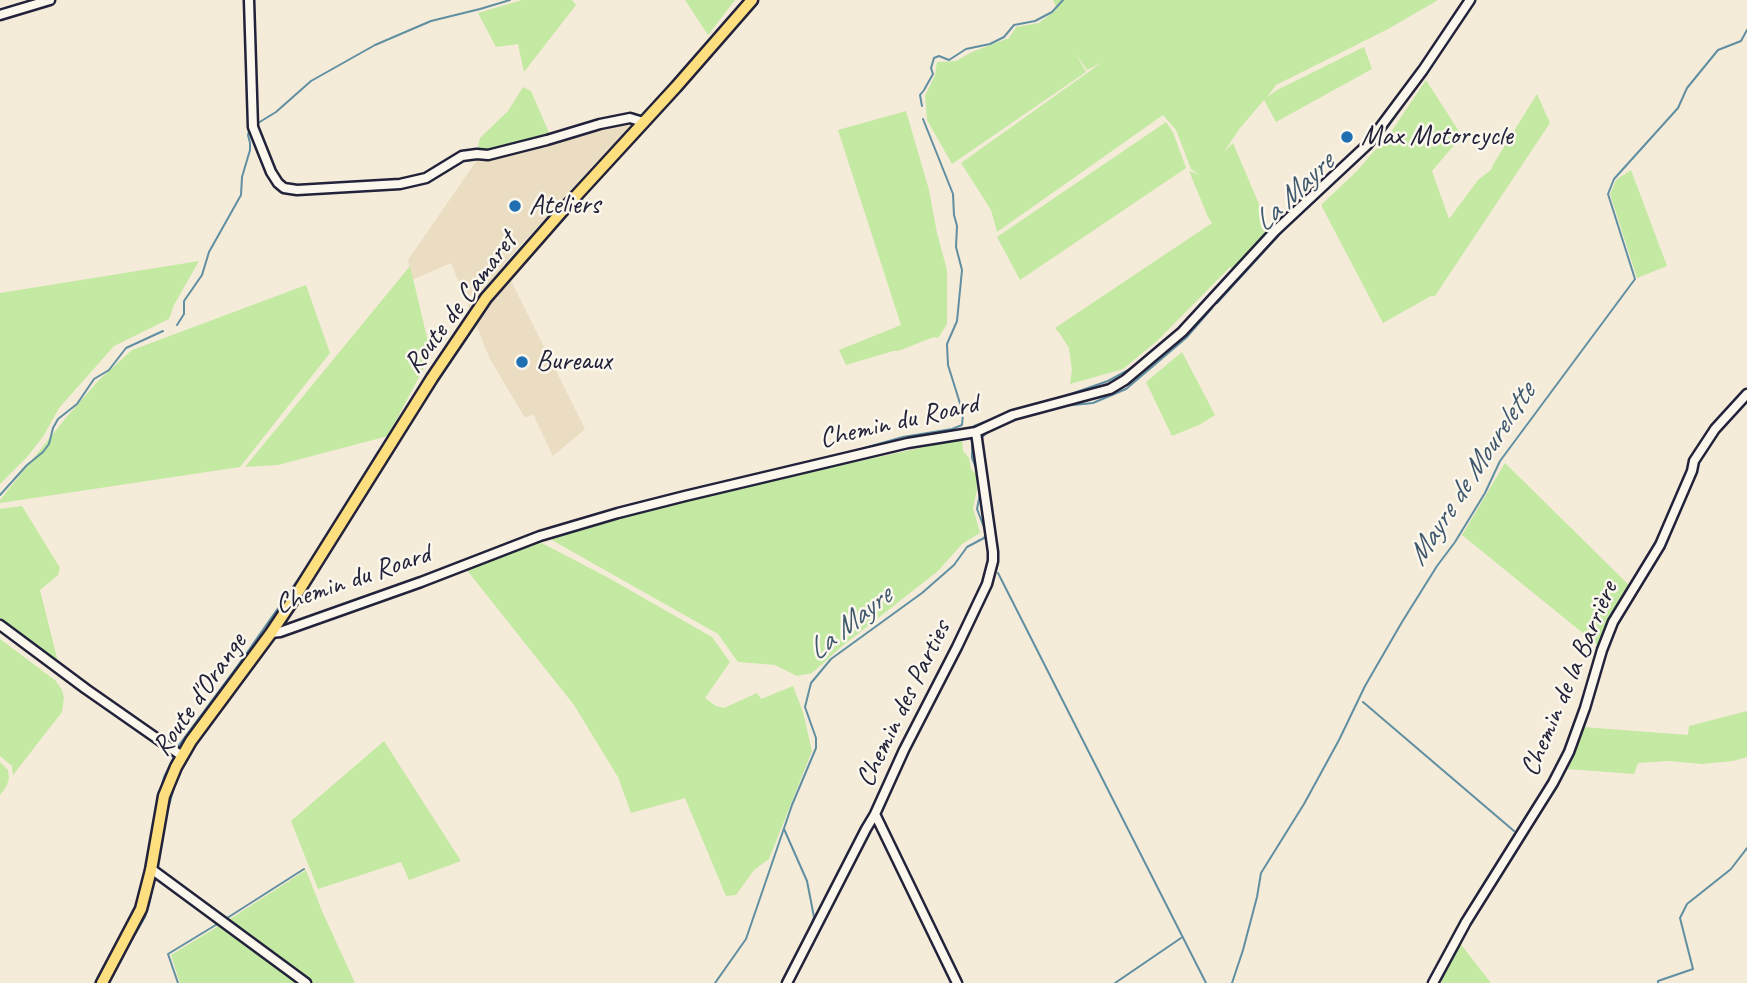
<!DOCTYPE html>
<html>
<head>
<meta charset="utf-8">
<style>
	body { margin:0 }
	canvas { display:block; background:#f4ebd9 }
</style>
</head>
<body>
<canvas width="1747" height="983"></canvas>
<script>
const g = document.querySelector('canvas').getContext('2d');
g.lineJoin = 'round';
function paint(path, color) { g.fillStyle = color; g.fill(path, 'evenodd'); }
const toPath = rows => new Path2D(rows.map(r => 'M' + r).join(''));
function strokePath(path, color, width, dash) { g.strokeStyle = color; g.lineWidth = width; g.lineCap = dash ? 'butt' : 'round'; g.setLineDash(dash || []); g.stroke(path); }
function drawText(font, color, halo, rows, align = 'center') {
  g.font = font + ' Caveat,sans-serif'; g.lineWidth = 5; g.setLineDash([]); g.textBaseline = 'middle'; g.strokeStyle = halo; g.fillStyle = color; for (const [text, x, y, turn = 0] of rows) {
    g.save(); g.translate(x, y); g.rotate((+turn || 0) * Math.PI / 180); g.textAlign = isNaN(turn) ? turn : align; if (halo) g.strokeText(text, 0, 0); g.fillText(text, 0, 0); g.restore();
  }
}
paint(toPath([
	[622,122,632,125,590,169,503,265,585,429,553,456,533,414,525,418,490,359,451,263,412,280,408,260,477,160,488,159]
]), '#ebddc2');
paint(toPath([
	[522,0,572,0,576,5,524,72,518,44,496,47,478,13],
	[685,0,735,0,708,35],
	[1053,0,1438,0,1388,29,1276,85,1267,97,1277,90,1364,47,1372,69,1276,122,1264,100,1240,128,1224,152,1233,143,1270,230,1233,269,1230,267,1157,341,1123,369,1070,384,1072,370,1069,348,1060,334,1055,328,1212,223,1208,217,1189,171,1199,175,1191,169,1176,130,1163,115,997,232,991,210,961,163,1101,63,1087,70,1076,54,1086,72,952,164,927,120,925,96,935,75,937,62,956,61,972,52,1009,38,1016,27,1039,23,1057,9],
	[1426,80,1462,136,1432,171,1449,219,1478,180,1491,170,1494,163,1537,94,1550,123,1435,296,1431,296,1383,323,1322,207,1322,204,1357,171,1393,129],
	[523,87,531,91,550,135,485,152,478,147,480,138,508,111],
	[906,111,929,190,937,233,947,270,947,324,938,338,934,337,898,351,893,351,846,365,839,350,901,325,838,130],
	[1166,122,1173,132,1186,168,1020,280,997,237],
	[1631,170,1667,266,1637,278,1610,194,1616,180],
	[199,261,174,305,169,319,114,346,59,408,44,435,28,456,0,484,0,293],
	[410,266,431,354,388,436,278,465,245,467],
	[306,285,330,353,240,467,0,503,0,500,65,419,98,381,132,350],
	[1182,352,1215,415,1199,425,1172,436,1146,382],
	[962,439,963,451,969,458,971,469,976,474,977,489,973,508,980,533,962,544,938,571,841,647,812,673,797,676,775,665,738,662,718,634,550,539,558,533,675,501],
	[1505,463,1630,586,1600,647,1462,535],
	[22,506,60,568,58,575,40,590,58,662,0,618,0,509],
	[536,540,607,577,712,637,730,662,705,698,716,706,724,708,757,693,761,699,793,686,803,712,812,751,769,859,754,870,736,895,726,896,685,798,631,813,618,777,574,705,466,569],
	[0,639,56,681,62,690,64,698,62,712,13,775,12,766,0,756],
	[1747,711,1747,757,1733,761,1702,764,1668,761,1638,763,1634,774,1568,769,1583,727,1688,735,1689,726],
	[384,741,461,861,409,880,401,862,318,889,291,821],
	[0,762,8,770,9,779,6,787,0,795],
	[306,870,322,911,355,983,312,983,227,921],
	[222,924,300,983,180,983,171,955],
	[1459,942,1491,983,1442,983,1441,977]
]), '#c4e9a3');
strokePath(toPath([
	[737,10,745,0],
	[690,78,738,25,758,0],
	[659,98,687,67],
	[922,106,920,95,924,90,933,74,931,68,934,58,939,56,949,60,966,49,990,44,1004,37,1014,25,1035,21,1052,12,1063,0],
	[258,123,276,112,311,81,375,45,431,21,480,9,510,0],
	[506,265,633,125],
	[1217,303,1289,224,1364,155,1387,128,1418,83,1427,73,1449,39],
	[177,325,184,314,184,301,202,275,209,252,241,195,242,177,250,150,250,143,248,135,250,127],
	[1065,396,1108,381,1132,368,1162,344],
	[1063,406,1093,403,1126,389,1186,338,1212,308],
	[410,422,495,296],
	[974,426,1018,409,1062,397],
	[971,435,972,442,972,458,978,473],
	[980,439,991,429],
	[825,458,843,454,903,437,952,429,962,425,963,413,948,365,947,344,957,321,962,270,956,247,957,226,954,215,953,194,923,119],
	[0,495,27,465,43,452,49,444,53,428,58,419,77,404,94,379,109,370,126,348,163,331],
	[353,514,368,489],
	[998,573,1206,983],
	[281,627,286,619],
	[255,663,273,639],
	[1363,702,1514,831],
	[177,750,179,745,239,664,311,561,378,452],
	[160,792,164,777,175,755],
	[164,823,178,774],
	[157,868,161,842],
	[131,918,138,900,148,859,159,797],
	[224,920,304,869],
	[116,967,145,917,149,905,155,876],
	[95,983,112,954],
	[178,983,168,954,219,923],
	[715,983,746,939,792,805,816,748,816,738,805,707,811,683,831,659,922,593,954,565,967,547,984,538,985,536,985,530,977,509,981,489],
	[783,983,811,926,814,917,807,881,784,829],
	[1115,983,1181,938],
	[1232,983,1243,950,1257,897,1261,873,1304,804,1339,740,1365,686,1402,622,1437,566,1455,542,1485,493,1500,461,1635,279,1608,194,1614,179,1678,108,1687,88,1718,50,1741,41,1747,30],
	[1658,983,1658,981,1693,969,1680,918,1687,904,1731,869,1747,848]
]), '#608fa2', 2);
const minor = toPath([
	[249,0,253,127,271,172,278,183,284,188,297,190,400,184,426,178,462,156,477,154,488,155,547,140,600,124,630,118,643,122],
	[0,15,50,0],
	[0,625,86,689,182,756],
	[271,633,280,632,421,582,540,536,618,513,685,496,908,443,976,432,1013,415,1110,389,1125,380,1182,332,1275,231,1367,145,1423,70,1470,0],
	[875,814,957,983],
	[151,870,154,871,306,983],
	[787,983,866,829,875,814,904,750,957,647,987,584,993,561,993,552,976,432],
	[1433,983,1466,922,1553,783,1569,752,1585,708,1602,650,1613,622,1660,545,1692,471,1694,461,1715,429,1747,394]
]);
const major = toPath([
	[102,983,141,909,151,870,164,796,176,767,191,741,271,633,293,600,432,378,486,298,564,209,676,87,752,0]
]);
strokePath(minor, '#22223b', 13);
strokePath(major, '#22223b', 15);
strokePath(minor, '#fbf7ec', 8);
strokePath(major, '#fddf80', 10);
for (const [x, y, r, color] of [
	[1347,137,7,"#1f6fb2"],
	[515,206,7,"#1f6fb2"],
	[522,362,7,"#1f6fb2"]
]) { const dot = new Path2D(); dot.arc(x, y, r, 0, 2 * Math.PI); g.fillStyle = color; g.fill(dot); strokePath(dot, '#fbf7ec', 2.5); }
drawText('28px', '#22223b', '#fbf7ec', [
	["Max Motorcycle",1361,137],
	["Ateliers",529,206],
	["Bureaux",536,362]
], 'left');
drawText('28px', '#22223b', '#fbf7ec', [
	["Route de Camaret",461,303,-53],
	["Chemin du Roard",899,422,-13],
	["Chemin du Roard",353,580,-19],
	["Chemin de la Barrière",1570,679,-67],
	["Route d'Orange",200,695,-55],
	["Chemin des Parties",904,704,-64]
]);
drawText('italic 30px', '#41596e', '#fbf7ec', [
	["La Mayre",1294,193,-44],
	["Mayre de Mourelette",1472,475,-57],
	["La Mayre",850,624,-39]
]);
</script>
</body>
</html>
